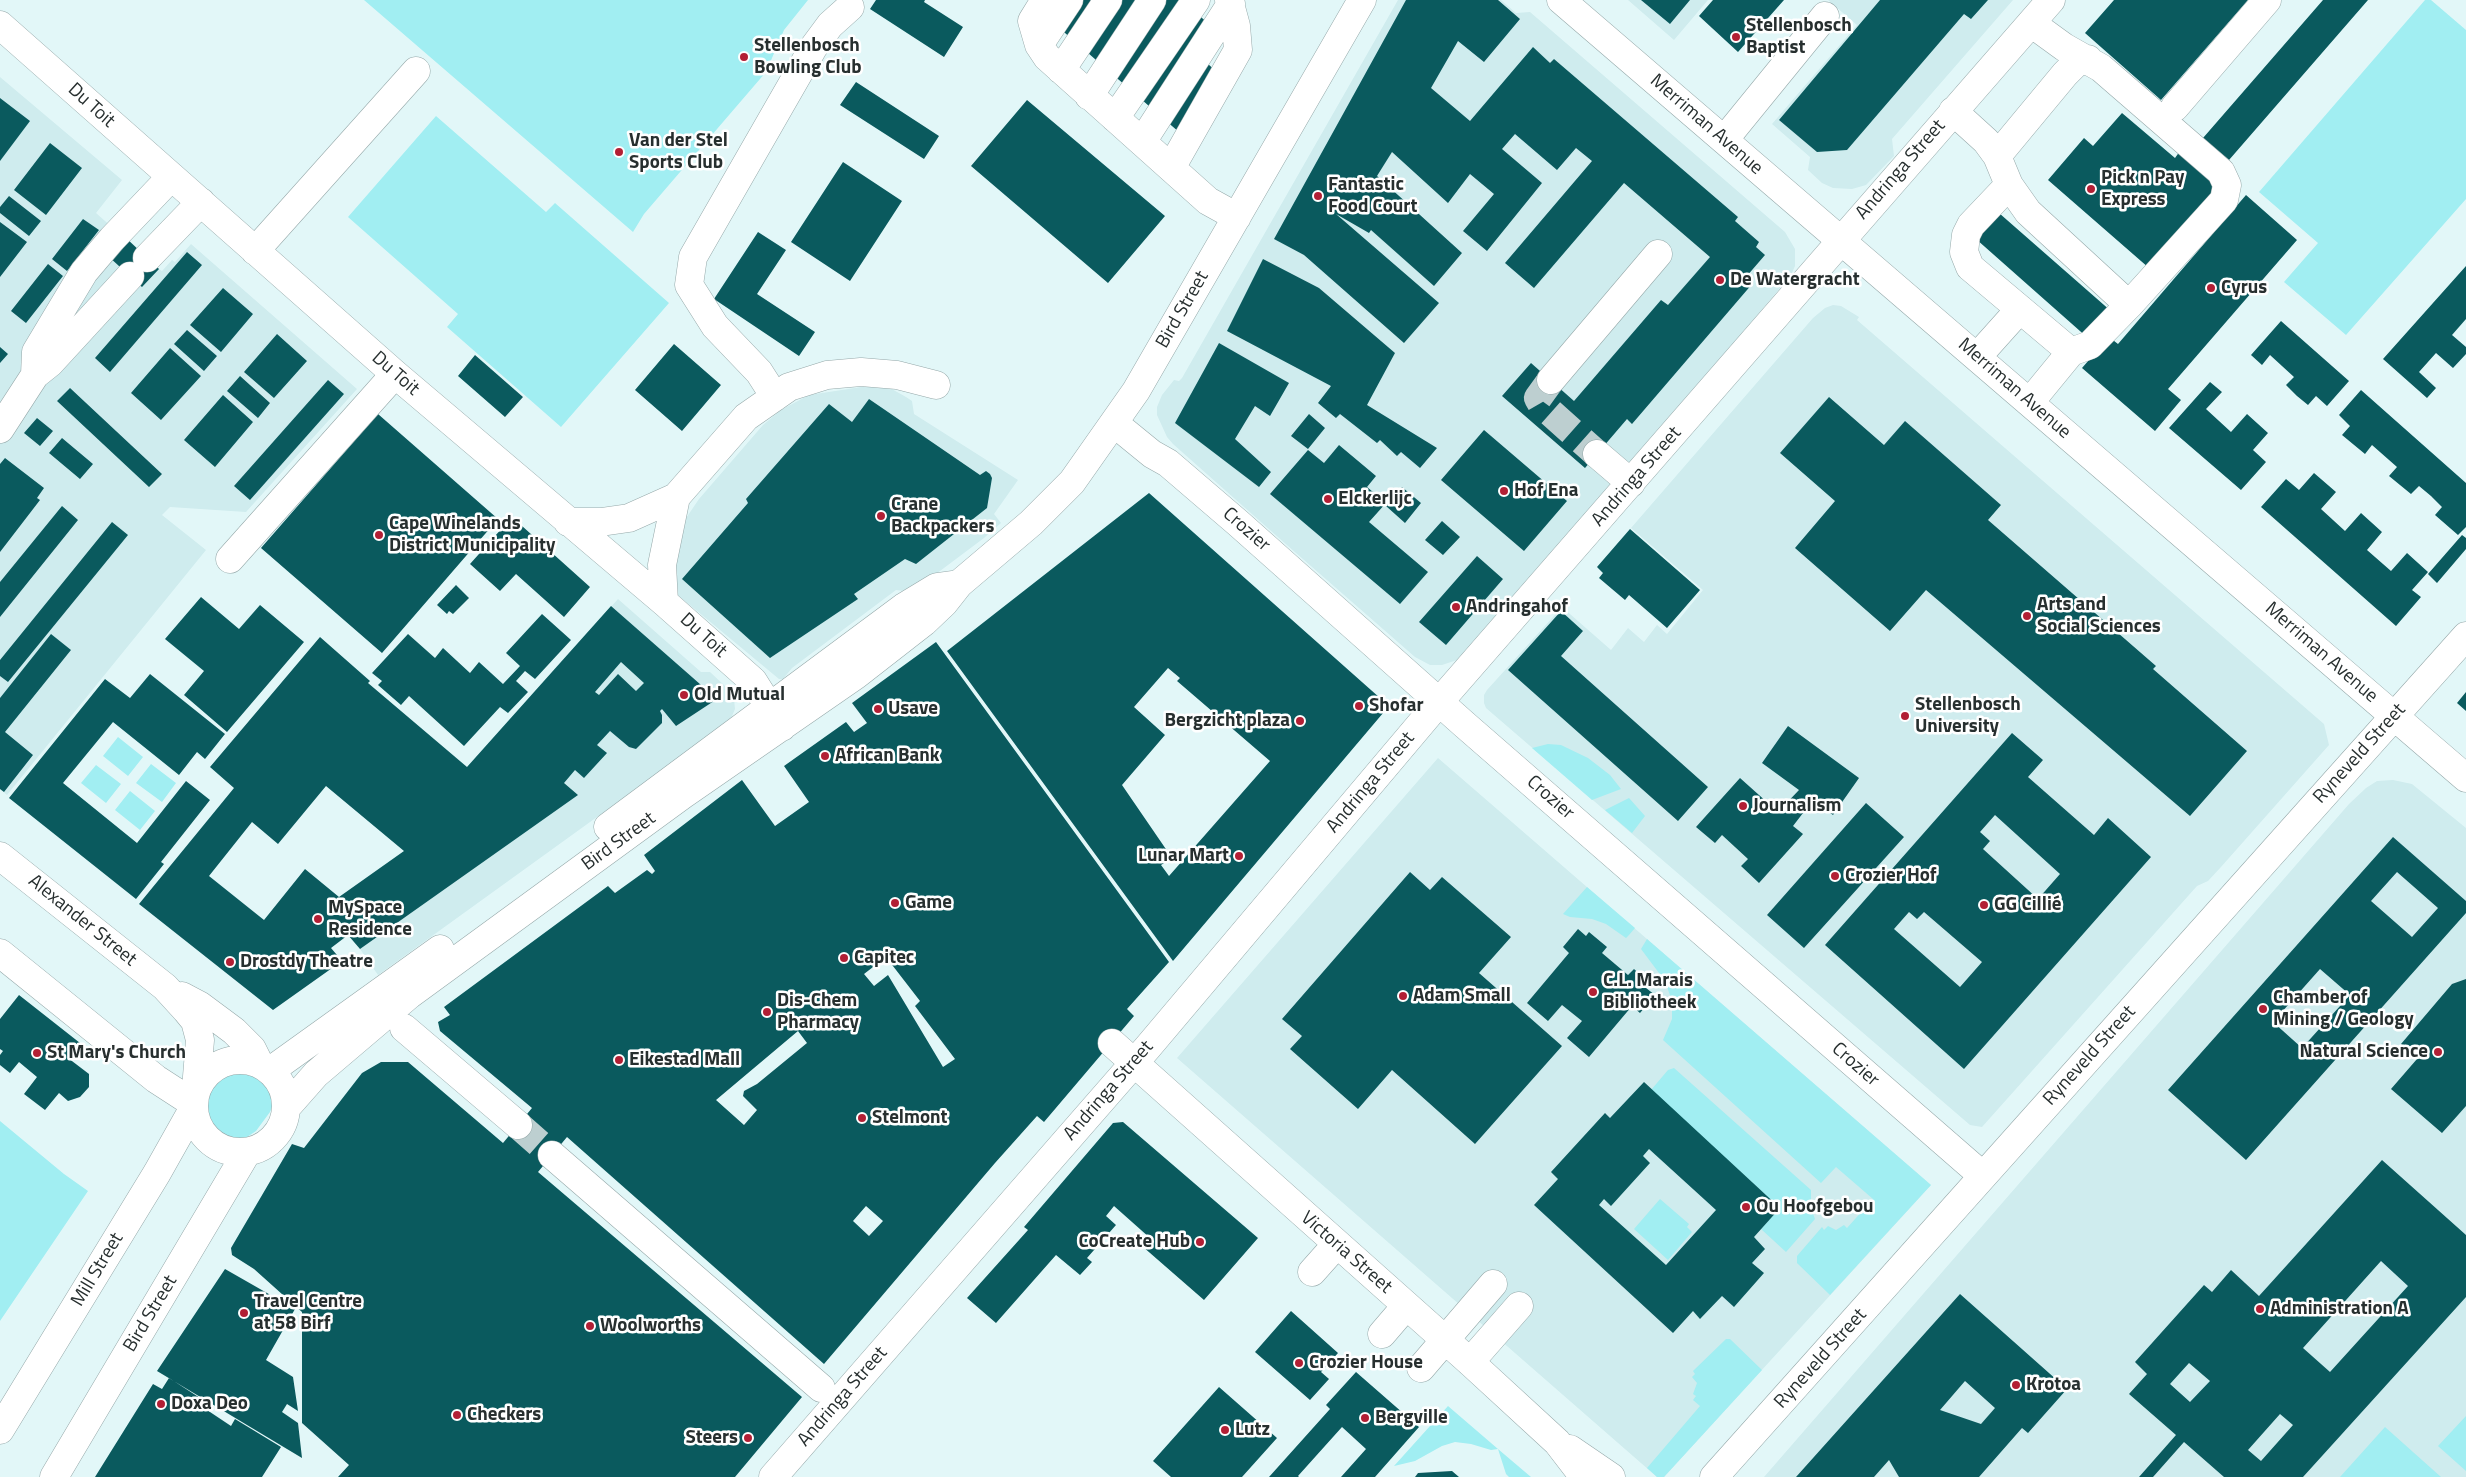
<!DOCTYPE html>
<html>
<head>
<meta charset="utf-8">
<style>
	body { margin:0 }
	canvas { display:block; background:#e2f7f8 }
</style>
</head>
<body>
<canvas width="2466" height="1477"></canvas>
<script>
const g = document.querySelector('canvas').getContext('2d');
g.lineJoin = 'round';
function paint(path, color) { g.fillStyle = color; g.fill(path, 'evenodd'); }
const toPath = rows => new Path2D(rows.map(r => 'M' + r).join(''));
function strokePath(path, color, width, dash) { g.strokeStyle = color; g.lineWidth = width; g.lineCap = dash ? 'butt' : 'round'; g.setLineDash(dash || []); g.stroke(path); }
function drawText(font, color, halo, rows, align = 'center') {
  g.font = font + ' "Titillium Web",sans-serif'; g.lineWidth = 5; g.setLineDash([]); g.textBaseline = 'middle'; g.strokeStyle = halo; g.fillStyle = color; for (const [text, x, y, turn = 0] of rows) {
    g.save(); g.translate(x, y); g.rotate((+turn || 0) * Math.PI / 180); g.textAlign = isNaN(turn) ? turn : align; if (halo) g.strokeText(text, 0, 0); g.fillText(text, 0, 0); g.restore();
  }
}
paint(toPath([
	[1398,0,1501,0,1516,13,1530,12,1785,232,1795,249,1795,266,1791,275,1633,462,1460,659,1442,665,1430,665,1415,657,1288,546,1173,444,1167,437,1157,415,1157,407,1162,395,1174,380,1179,381,1182,378],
	[1628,0,1708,0,1674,40],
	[1828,0,2013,0,1892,139,1894,156,1866,185,1852,189,1833,188,1822,183,1808,170,1810,157,1772,124,1857,25],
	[0,77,122,180,96,213,159,269,162,271,172,260,175,262,191,244,357,389,246,512,170,507,162,515,206,550,7,795,0,789],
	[1833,305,1841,306,1859,317,1857,320,2324,724,2329,745,2221,867,2208,881,2197,886,1982,1127,1970,1125,1486,708,1484,703,1484,695,1487,690,1562,607,1611,650,1628,628,1644,642,1657,625,1667,634,1703,590,1631,528,1813,318,1825,308],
	[868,386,890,388,906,397,912,401,914,414,1018,480,994,514,1001,523,984,538,912,592,896,590,792,668,783,679,779,679,673,591,672,573,680,527,699,499,763,425,781,410,809,395],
	[618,599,701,672,710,672,725,686,734,699,735,709,730,721,378,975,360,949,539,822,467,767],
	[1438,758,1931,1185,1664,1477,1657,1477,1177,1058],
	[2393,780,2412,784,2466,828,2466,1477,1764,1477,2349,804,2366,788,2377,781]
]), '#cfecee');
paint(toPath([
	[364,0,808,0,784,30,766,72,644,214,633,232],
	[2425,0,2431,0,2466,30,2466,199,2346,335,2284,282,2318,243,2259,192],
	[436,116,546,212,555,203,669,303,561,427,447,327,458,314,348,217],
	[118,737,143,757,128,776,103,756],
	[1548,744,1561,745,1588,758,1610,775,1621,789,1592,800,1532,748],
	[151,764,176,783,162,802,136,783],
	[96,765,121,784,106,803,81,783],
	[130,791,155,811,140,830,115,810],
	[1629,798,1645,816,1632,833,1605,810],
	[1587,887,1635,928,1629,935,1626,938,1606,924,1592,919,1570,917,1563,914],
	[1647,939,1931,1185,1830,1295,1797,1263,1797,1256,1822,1227,1824,1230,1828,1226,1836,1230,1844,1225,1847,1228,1873,1199,1836,1167,1821,1183,1663,1040,1672,1019,1672,1001,1665,981,1641,949],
	[242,1067,251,1067,269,1080,274,1091,274,1103,270,1112,256,1131,247,1137,236,1140,224,1137,214,1131,206,1122,202,1112,206,1093,213,1084,222,1076],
	[1674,1068,1811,1190,1811,1208,1815,1219,1786,1252,1761,1229,1780,1208,1651,1090,1668,1070],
	[0,1121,64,1174,88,1191,0,1321],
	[1660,1199,1689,1224,1687,1227,1692,1232,1668,1260,1634,1229],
	[1726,1339,1730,1339,1762,1370,1664,1477,1657,1477,1647,1468,1700,1406,1693,1400,1696,1396,1693,1394,1697,1383,1692,1377,1695,1374,1693,1371],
	[1448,1406,1498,1449,1531,1477,1509,1477,1506,1474,1498,1449,1491,1450,1471,1444,1455,1442,1442,1446,1415,1461,1394,1466],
	[2466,1416,2466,1471,2438,1446],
	[2385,1427,2441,1477,2340,1477]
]), '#a1eef2');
paint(toPath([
	[876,0,925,0,924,2,963,27,944,57,870,9],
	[1051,0,1181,0,1209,24,1192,50,1233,86,1195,146,1042,13],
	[1406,0,1498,0,1520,19,1484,62,1458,41,1431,88,1470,121,1533,47,1550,63,1554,59,1738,217,1735,221,1759,242,1756,247,1765,255,1746,277,1753,283,1632,424,1627,419,1585,468,1502,396,1531,363,1574,401,1661,300,1668,305,1710,257,1624,183,1534,288,1505,263,1592,161,1576,148,1557,170,1515,134,1502,149,1542,183,1487,251,1463,231,1494,194,1470,174,1448,203,1392,152,1377,176,1462,253,1434,286,1371,230,1369,233,1336,214,1439,303,1404,343,1304,255,1274,239],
	[1641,0,1690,0,1670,24],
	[1713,0,1784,0,1738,52,1699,16],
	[1880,0,1988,0,1971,19,1964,14,1847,150,1817,152,1779,120],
	[2114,0,2248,0,2161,100,2085,33],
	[2323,0,2368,0,2229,160,2203,138],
	[856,82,939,136,924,159,840,105],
	[0,98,30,121,0,161],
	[1027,100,1165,216,1108,283,971,166],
	[2122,113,2175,158,2180,151,2220,186,2149,268,2048,180,2084,138,2093,146],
	[50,143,82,168,46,215,14,190],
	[843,162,902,201,850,281,791,242],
	[2246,195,2297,240,2168,389,2181,400,2155,431,2082,368,2109,337,2118,344],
	[9,196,41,221,29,236,0,213,0,207],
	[1999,213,2112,312,2089,339,1976,239],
	[83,219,99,230,67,271,52,259],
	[0,222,27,242,0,277],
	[758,232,786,250,757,294,815,332,799,356,714,299],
	[125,237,159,269,142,287,108,256],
	[187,252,202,265,110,372,95,358],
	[1263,259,1319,288,1395,353,1367,405,1437,448,1420,468,1401,452,1397,456,1380,440,1377,443,1340,414,1336,418,1318,403,1331,386,1227,331],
	[48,264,63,276,26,323,11,311],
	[2466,266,2466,319,2452,335,2466,347,2466,354,2453,368,2436,353,2419,372,2436,388,2427,398,2383,359],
	[223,288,253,314,221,352,190,325],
	[2281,321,2349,381,2327,406,2316,396,2308,405,2297,396,2286,385,2294,377,2270,355,2262,365,2251,355],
	[187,330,217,356,204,371,174,344],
	[277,334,307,361,274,398,244,372],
	[1219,343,1289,383,1270,416,1255,406,1235,439,1271,472,1259,487,1175,423],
	[674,344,721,385,682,431,635,390],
	[0,347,8,354,0,363],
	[170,348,201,376,161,420,131,393],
	[475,355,523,397,505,417,458,376],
	[240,376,270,403,258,418,227,391],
	[328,380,344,394,250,500,234,486],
	[2210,382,2222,392,2206,409,2231,432,2247,414,2268,433,2253,450,2266,462,2241,490,2169,428],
	[70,388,162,474,149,487,57,401],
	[2361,390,2466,483,2466,527,2458,535,2435,515,2442,507,2431,496,2419,486,2411,494,2389,476,2397,467,2372,445,2365,454,2342,435,2350,426,2339,415],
	[223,395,253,422,215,467,184,440],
	[1829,397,1884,445,1905,421,2001,505,1988,520,2156,666,2153,669,2247,751,2190,816,1926,590,1890,631,1795,548,1835,501,1780,453],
	[869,399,980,475,986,471,990,474,992,478,987,508,916,564,905,559,854,594,858,599,770,658,682,579,748,503,746,499,829,404,852,422],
	[378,414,498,519,382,653,261,548],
	[1309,414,1325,428,1308,449,1291,436],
	[37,418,53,431,40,446,24,433],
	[1484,430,1567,501,1524,551,1441,480],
	[62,438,93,464,80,479,49,453],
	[1339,445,1376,476,1367,487,1386,503,1369,522,1428,572,1400,604,1270,494,1308,450,1324,463],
	[5,458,44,488,37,498,40,500,0,552,0,464],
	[2314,473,2336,492,2321,509,2345,531,2361,513,2382,532,2367,550,2391,571,2407,553,2428,572,2412,590,2421,597,2396,626,2261,507,2286,479,2299,490],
	[1402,487,1421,503,1405,523,1386,506],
	[1149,493,1389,706,1173,961,947,651],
	[1168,668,1180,678,1177,681,1270,761,1169,876,1161,865,1172,858,1122,785,1165,735,1134,707],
	[62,506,78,520,0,617,0,582],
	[512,517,590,587,564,617,516,574,500,591,470,564],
	[1442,521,1460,537,1443,555,1425,540],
	[112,522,128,535,8,682,0,676,0,660],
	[1630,529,1700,590,1667,628,1629,595,1625,600,1599,578,1603,573,1597,567],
	[2462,535,2466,538,2466,549,2437,583,2428,574],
	[1477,556,1503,579,1446,645,1419,622],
	[456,585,469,598,453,614,449,611,447,614,437,605],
	[201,597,239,629,260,605,304,642,227,732,184,695,204,671,165,639],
	[611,606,717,699,676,726,662,709,660,711,662,715,662,723,636,749,629,747,610,731,597,745,607,753,584,778,575,770,564,783,578,795,360,949,348,935,331,948,342,961,273,1010,139,904,234,788,210,767,320,637,370,681,368,683,467,767],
	[621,662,644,683,636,691,618,674,599,695,595,692],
	[326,786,404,851,339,897,305,869,264,920,209,876,252,822,278,844],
	[1561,611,1583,631,1561,656,1708,787,1678,821,1508,670],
	[542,614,571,640,535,679,525,671,516,681,528,692,508,713,500,707,464,746,409,696,401,705,378,685,382,681,372,673,408,634,435,658,443,648,470,673,479,662,503,684,520,666,506,653],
	[51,634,71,650,5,732,33,755,4,792,0,789,0,698],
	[936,642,1169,962,1127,1009,1134,1016,1044,1122,1037,1116,995,1163,824,1364,567,1137,538,1172,802,1397,735,1477,338,1477,349,1465,302,1423,302,1312,254,1269,232,1255,231,1248,292,1144,304,1148,362,1073,381,1062,408,1062,503,1143,532,1108,440,1031,438,1022,450,1015,444,1007,608,886,615,893,647,870,652,874,655,871,644,855,742,780,775,826,809,802,784,766,846,722,854,732,867,723,852,703],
	[886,957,920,1001,915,1006,955,1059,943,1067,888,975,874,986,864,974],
	[798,1031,807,1043,757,1084,744,1091,743,1096,757,1110,744,1125,716,1100],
	[866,1206,883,1221,869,1236,853,1221],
	[150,674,225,734,205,759,197,752,179,775,113,722,63,783,137,843,186,781,210,800,161,862,164,864,136,899,9,798,105,679,130,698],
	[2466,692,2466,711,2457,703],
	[1788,726,1859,778,1833,815,1813,800,1793,826,1803,834,1759,883,1741,866,1748,859,1722,835,1715,843,1696,827,1740,778,1778,812,1799,790,1762,763],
	[2012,733,2043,760,2028,777,2094,835,2108,818,2151,857,1964,1069,1825,945],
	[1995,815,2060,874,2038,899,1983,849,1990,841,1980,832],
	[1909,912,1917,919,1924,912,1982,962,1960,987,1894,929],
	[1866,803,1904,837,1804,948,1767,915],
	[2393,837,2466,901,2466,913,2246,1160,2168,1090],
	[2397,872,2438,908,2412,937,2371,901],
	[2320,969,2350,995,2302,1048,2273,1022],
	[1410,872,1430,890,1442,877,1511,937,1479,973,1562,1046,1475,1144,1392,1070,1358,1109,1290,1049,1302,1036,1282,1019],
	[1578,929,1586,936,1589,932,1607,947,1602,953,1628,975,1634,969,1650,984,1646,988,1655,995,1640,1013,1632,1006,1589,1057,1567,1038,1582,1021,1562,1005,1548,1021,1527,1003,1569,953,1563,947],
	[2466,979,2466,1106,2442,1133,2391,1089,2417,1059,2401,1044,2452,984],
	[19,995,80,1043,68,1058,89,1074,89,1087,80,1097,68,1101,59,1093,45,1110,24,1094,37,1077,19,1062,10,1073,0,1065,0,1055,3,1051,0,1049,0,1019],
	[1644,1082,1780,1208,1754,1237,1765,1249,1752,1263,1764,1273,1734,1307,1722,1296,1700,1319,1693,1311,1673,1333,1534,1205,1558,1179,1551,1172,1605,1113,1610,1118],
	[1649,1149,1716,1210,1666,1265,1599,1205,1604,1199,1611,1206,1650,1163,1643,1156],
	[1123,1122,1258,1238,1204,1300,1142,1246,1150,1238,1114,1206,1106,1216,1116,1225,1087,1258,1092,1262,1080,1275,1056,1255,996,1323,967,1298,1028,1230,1024,1227,1113,1123],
	[2382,1160,2466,1235,2466,1297,2303,1477,2224,1477,2184,1442,2153,1477,2139,1477,2176,1435,2129,1394,2147,1374,2135,1362,2204,1285,2212,1292,2231,1270,2259,1296],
	[2381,1261,2408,1286,2330,1372,2303,1348],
	[2189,1363,2210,1381,2190,1402,2170,1384],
	[2280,1414,2293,1425,2261,1461,2248,1450],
	[225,1269,295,1309,266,1360,293,1377,298,1411,287,1404,282,1412,298,1423,302,1458,157,1371],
	[1960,1294,2067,1389,2028,1433,2022,1428,1979,1477,1899,1477,1889,1460,1874,1477,1796,1477],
	[1965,1381,1995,1408,1981,1424,1940,1410],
	[1291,1311,1338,1353,1321,1372,1329,1379,1310,1400,1255,1352],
	[1356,1372,1419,1427,1375,1477,1341,1477,1366,1449,1342,1427,1298,1476,1299,1477,1269,1477,1330,1409,1326,1405],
	[169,1378,211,1405,207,1410,231,1426,235,1419,281,1447,262,1477,95,1477,153,1384,162,1389],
	[1219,1387,1277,1438,1242,1477,1171,1477,1153,1461],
	[1452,1471,1459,1477,1415,1477,1418,1473]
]), '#0a5a5e');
strokePath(toPath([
	[1551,380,1538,398,1542,405,1597,454],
	[518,1125,552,1155]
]), '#bdcfd0', 28, [28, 14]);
const minor = toPath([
	[1045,0,1032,21,1039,45,1047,57,1208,201,1237,217],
	[1561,0,2466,778],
	[2031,23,2064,47,2101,68,2221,172,2227,185,2224,200,2129,305],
	[0,25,395,374,664,602,753,681,782,727],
	[1039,45,1069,0],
	[1061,70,1108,0],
	[1089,96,1152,0],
	[2175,107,2267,0],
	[1953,111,1986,141,1997,156,2009,185,2028,212,2129,305,2090,345,2071,352,2030,402],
	[1115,118,1196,0],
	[1724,140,1825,16],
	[1142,142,1231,4],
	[1997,156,2065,74,2076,63,2088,59],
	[1171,168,1238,50,1236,26,1229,0],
	[2009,185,1971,225,1966,235,1964,252,1970,267,2071,352],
	[255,251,416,71],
	[147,258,201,202],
	[1977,357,2020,309],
	[35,375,36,352,84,272,112,239,171,177],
	[1551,380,1658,254],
	[775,397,759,372,715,326,689,285,693,257,813,48,830,25,850,7],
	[1114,423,1152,454,1168,463,1238,523,1465,725,1983,1176],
	[0,429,35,375,50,363,130,276],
	[1597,454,1631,483],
	[568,522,601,522,629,518,676,497,746,417,789,387,827,375,861,372,897,375,936,385],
	[230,559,395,374],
	[664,602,662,565,676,497],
	[608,827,904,607,937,587,959,584],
	[0,856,165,987,186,1010,195,1021,200,1040,196,1089],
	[0,953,156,1079,193,1103],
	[182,996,199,1005,234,1031,252,1049,259,1063],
	[404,1028,518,1125],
	[1112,1043,1470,1362,1557,1442,1584,1477],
	'194 1106a46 46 0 1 1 92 0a46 46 0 1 1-92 0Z',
	[270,1071,440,949],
	[286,1108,316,1074,409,995,684,794,856,675,924,622,944,603,959,584,1031,523,1072,482,1136,391,1362,0],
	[552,1155,821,1388],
	[1312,1272,1336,1245],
	[1382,1334,1406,1306],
	[1470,1362,1519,1306],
	[1421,1368,1493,1284],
	[0,1430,157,1173,193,1109],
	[1570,1449,1611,1477],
	[54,1477,247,1152],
	[773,1477,1148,1047,1440,701,2051,0],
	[1714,1477,2466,636]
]);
strokePath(minor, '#95a8a9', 29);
strokePath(minor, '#fff', 28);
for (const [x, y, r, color] of [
	[1736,37,5,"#b21f34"],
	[744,57,5,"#b21f34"],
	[619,152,5,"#b21f34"],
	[2091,189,5,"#b21f34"],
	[1318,196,5,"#b21f34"],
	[1720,280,5,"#b21f34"],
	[2211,288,5,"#b21f34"],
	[1504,491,5,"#b21f34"],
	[1328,499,5,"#b21f34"],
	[881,516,5,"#b21f34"],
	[379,535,5,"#b21f34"],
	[1456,607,5,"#b21f34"],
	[2027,616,5,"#b21f34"],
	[684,695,5,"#b21f34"],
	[1359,706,5,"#b21f34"],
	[878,709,5,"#b21f34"],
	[1905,716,5,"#b21f34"],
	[1300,721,5,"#b21f34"],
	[825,756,5,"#b21f34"],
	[1743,806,5,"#b21f34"],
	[1239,856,5,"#b21f34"],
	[1835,876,5,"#b21f34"],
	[895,903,5,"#b21f34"],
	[1984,905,5,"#b21f34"],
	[318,919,5,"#b21f34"],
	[844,958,5,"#b21f34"],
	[230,962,5,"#b21f34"],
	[1593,992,5,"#b21f34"],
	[1403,996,5,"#b21f34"],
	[2263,1009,5,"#b21f34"],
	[767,1012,5,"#b21f34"],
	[2438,1052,5,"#b21f34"],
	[37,1053,5,"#b21f34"],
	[619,1060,5,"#b21f34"],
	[862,1118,5,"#b21f34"],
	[1746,1207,5,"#b21f34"],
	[1200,1242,5,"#b21f34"],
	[2260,1309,5,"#b21f34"],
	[244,1313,5,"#b21f34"],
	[590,1326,5,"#b21f34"],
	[1299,1363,5,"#b21f34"],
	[2016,1385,5,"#b21f34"],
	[161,1404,5,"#b21f34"],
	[457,1415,5,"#b21f34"],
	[1365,1418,5,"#b21f34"],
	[1225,1430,5,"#b21f34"],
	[748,1438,5,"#b21f34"]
]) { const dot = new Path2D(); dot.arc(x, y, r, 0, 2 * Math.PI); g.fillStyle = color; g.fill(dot); strokePath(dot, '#fff', 2); }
drawText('bold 19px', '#272f2f', '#fff', [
	["Stellenbosch",1746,26],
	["Baptist",1746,48],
	["Stellenbosch",754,46],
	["Bowling Club",754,68],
	["Van der Stel",629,141],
	["Sports Club",629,163],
	["Pick n Pay",2101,178],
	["Express",2101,200],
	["Fantastic",1328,185],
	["Food Court",1328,207],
	["De Watergracht",1730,280],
	["Cyrus",2221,288],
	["Hof Ena",1514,491],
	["Elckerlijc",1338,499],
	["Crane",891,505],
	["Backpackers",891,527],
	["Cape Winelands",389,524],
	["District Municipality",389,546],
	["Arts and",2037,605],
	["Social Sciences",2037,627],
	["Andringahof",1466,607],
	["Old Mutual",694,695],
	["Stellenbosch",1915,705],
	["University",1915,727],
	["Shofar",1369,706],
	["Usave",888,709],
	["Bergzicht plaza",1290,721,"right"],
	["African Bank",835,756],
	["Journalism",1753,806],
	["Lunar Mart",1229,856,"right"],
	["Crozier Hof",1845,876],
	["Game",905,903],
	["GG Cillié",1994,905],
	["MySpace",328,908],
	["Residence",328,930],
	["Capitec",854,958],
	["Drostdy Theatre",240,962],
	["C.L. Marais",1603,981],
	["Bibliotheek",1603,1003],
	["Adam Small",1413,996],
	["Chamber of",2273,998],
	["Mining / Geology",2273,1020],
	["Dis-Chem",777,1001],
	["Pharmacy",777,1023],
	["Natural Science",2428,1052,"right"],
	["St Mary's Church",47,1053],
	["Eikestad Mall",629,1060],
	["Stelmont",872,1118],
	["Ou Hoofgebou",1756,1207],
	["CoCreate Hub",1190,1242,"right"],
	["Travel Centre",254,1302],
	["at 58 Birf",254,1324],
	["Administration A",2270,1309],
	["Woolworths",600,1326],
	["Crozier House",1309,1363],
	["Krotoa",2026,1385],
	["Doxa Deo",171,1404],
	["Checkers",467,1415],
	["Bergville",1375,1418],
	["Lutz",1235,1430],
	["Steers",738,1438,"right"]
], 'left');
drawText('19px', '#272f2f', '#fff', [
	["Du Toit",91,106,42],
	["Merriman Avenue",1706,125,41],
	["Andringa Street",1901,170,-49],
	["Bird Street",1183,310,-60],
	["Du Toit",395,374,41],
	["Merriman Avenue",2014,389,41],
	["Andringa Street",1637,477,-49],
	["Crozier",1246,530,41],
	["Du Toit",703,636,42],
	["Merriman Avenue",2321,653,41],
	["Ryneveld Street",2360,754,-48],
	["Andringa Street",1371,783,-50],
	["Crozier",1550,798,41],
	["Bird Street",619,842,-36],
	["Alexander Street",82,921,39],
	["Ryneveld Street",2090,1056,-48],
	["Crozier",1855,1065,41],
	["Andringa Street",1109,1091,-49],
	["Victoria Street",1346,1253,41],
	["Mill Street",98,1270,-59],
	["Bird Street",151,1314,-59],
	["Ryneveld Street",1821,1359,-48],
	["Andringa Street",843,1397,-49]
]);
</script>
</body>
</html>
